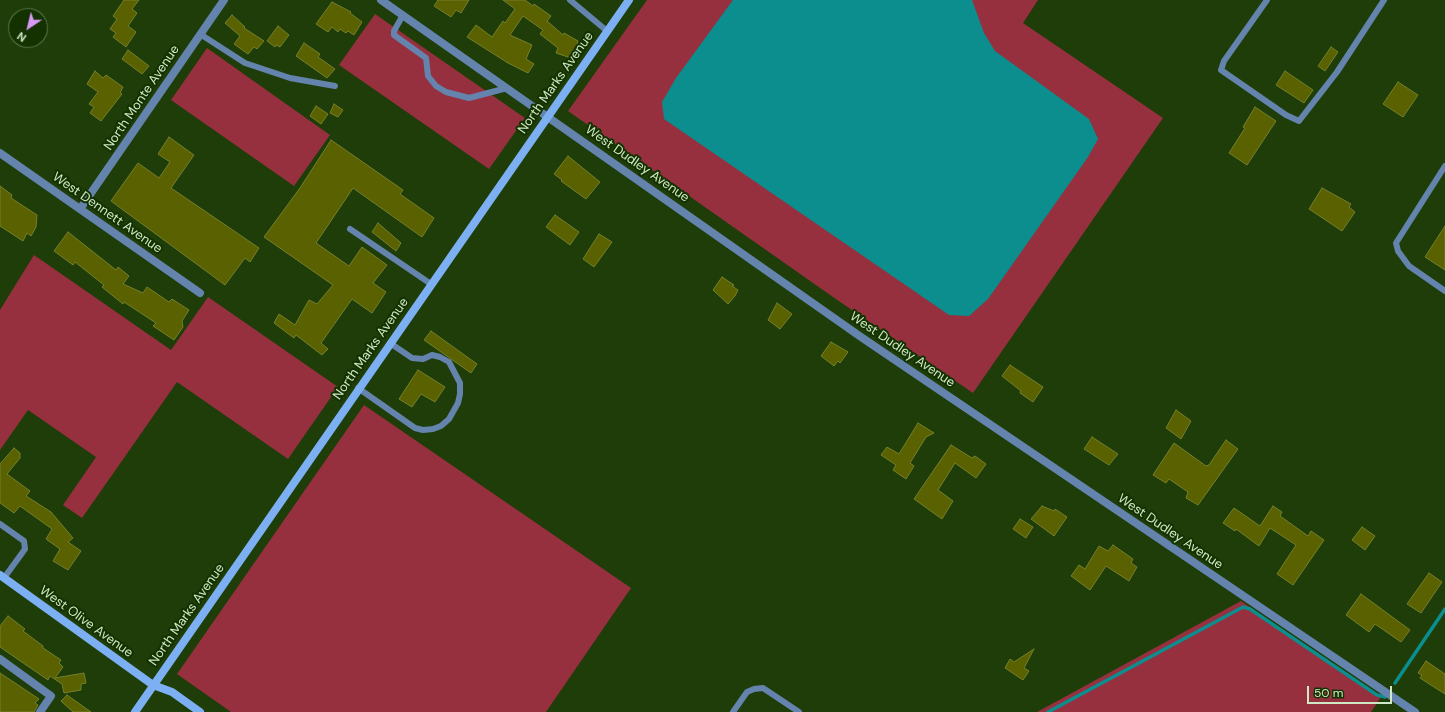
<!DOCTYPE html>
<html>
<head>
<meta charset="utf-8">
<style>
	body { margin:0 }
	#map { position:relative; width:1445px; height:712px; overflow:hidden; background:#1e3d08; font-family:"DM Sans",sans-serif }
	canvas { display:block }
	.north { position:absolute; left:8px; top:8px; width:40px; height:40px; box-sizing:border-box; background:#133200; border:1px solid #5f7b4f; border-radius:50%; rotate:215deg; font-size:11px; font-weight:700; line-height:16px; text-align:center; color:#d0e9c5 }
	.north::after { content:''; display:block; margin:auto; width:14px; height:18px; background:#db99f6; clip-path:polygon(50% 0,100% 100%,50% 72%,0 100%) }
	.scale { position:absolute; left:1307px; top:686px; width:85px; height:18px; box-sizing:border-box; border:2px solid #d0e9c5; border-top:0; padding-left:5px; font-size:12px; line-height:14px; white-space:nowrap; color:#d0e9c5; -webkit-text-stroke:3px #133200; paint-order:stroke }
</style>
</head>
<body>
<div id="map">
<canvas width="1445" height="712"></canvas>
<div class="north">N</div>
<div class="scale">50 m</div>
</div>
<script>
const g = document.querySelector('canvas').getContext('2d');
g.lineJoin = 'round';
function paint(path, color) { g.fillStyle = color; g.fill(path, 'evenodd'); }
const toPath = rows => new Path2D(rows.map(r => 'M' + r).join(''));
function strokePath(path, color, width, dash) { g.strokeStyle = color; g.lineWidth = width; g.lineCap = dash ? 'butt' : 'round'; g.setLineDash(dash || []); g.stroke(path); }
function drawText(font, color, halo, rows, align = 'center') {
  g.font = font + ' "DM Sans",sans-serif'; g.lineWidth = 4; g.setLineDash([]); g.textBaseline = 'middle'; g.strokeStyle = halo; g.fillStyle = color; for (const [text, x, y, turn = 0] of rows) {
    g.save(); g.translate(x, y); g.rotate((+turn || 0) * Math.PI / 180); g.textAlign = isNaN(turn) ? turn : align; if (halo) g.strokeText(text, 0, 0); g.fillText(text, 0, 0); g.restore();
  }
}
paint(toPath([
	[647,0,1038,0,1023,23,1163,118,973,393,833,297,568,111],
	[375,14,525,118,489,169,339,65],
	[207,48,330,135,294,186,171,100],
	[34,255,171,350,208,297,338,387,288,459,177,382,82,518,63,505,96,457,28,410,0,450,0,310],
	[364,405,631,588,546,712,231,712,177,674],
	[1241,601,1381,697,1371,712,1037,712]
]), '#96303f');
paint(toPath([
	[733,0,972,0,984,33,995,51,1089,119,1098,139,1088,157,988,299,969,316,949,315,664,119,662,102,676,78]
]), '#0c8d8e');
strokePath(toPath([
	[1395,683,1445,609],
	[1048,712,1243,607,1250,609,1377,695,1385,697]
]), '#0c8d8e', 3.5);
const building = toPath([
	[124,0,139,0,132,9,137,13,128,26,136,32,126,47,113,37,116,33,110,29,117,19,113,16,124,0],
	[438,0,469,0,461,13,456,10,451,17,434,6,438,0],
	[503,0,525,0,533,6,534,4,551,16,547,21,563,35,564,33,578,41,577,47,571,58,556,53,558,48,540,34,543,30,523,16,510,35,532,45,526,59,534,64,528,73,508,63,467,37,476,25,492,37,503,21,505,23,515,9,503,0],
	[332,2,351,12,350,13,362,22,354,35,348,31,346,33,340,29,338,32,332,27,328,32,316,24,332,2],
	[232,15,245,27,244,28,264,41,257,49,254,47,248,54,234,44,240,36,225,23,232,15],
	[278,26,289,35,280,47,276,45,275,47,267,41,278,26],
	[304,43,320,54,318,57,335,69,327,78,296,56,304,43],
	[1331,47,1338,52,1325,71,1318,66,1331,47],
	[128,50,149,66,142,74,122,59,128,50],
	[95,71,103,78,106,75,123,87,120,93,122,94,101,121,90,113,94,107,89,104,98,92,87,84,95,71],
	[1285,71,1313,90,1304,103,1276,85,1285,71],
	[1398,82,1418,95,1403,117,1383,104,1398,82],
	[334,104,343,110,338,117,330,113,334,104],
	[316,106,328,114,321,124,310,116,316,106],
	[1255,107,1276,121,1247,165,1229,153,1245,128,1243,127,1255,107],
	[169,137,194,155,171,188,259,248,250,262,245,258,225,285,111,201,138,163,159,178,170,162,158,154,169,137],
	[331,140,403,190,400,194,434,218,422,237,353,188,316,243,349,266,362,247,387,265,373,283,386,292,372,313,352,299,321,343,328,349,322,355,296,335,294,338,274,323,279,314,295,325,309,300,317,304,333,285,264,237,300,188,331,140],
	[568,156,600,182,586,199,561,181,562,180,554,174,568,156],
	[0,186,12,195,11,198,37,215,36,227,31,236,27,233,23,241,0,226,0,186],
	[1322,188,1351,204,1349,207,1355,212,1342,231,1309,209,1322,188],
	[555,215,579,232,570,245,546,227,555,215],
	[378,223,401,243,396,251,372,232,378,223],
	[1445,226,1445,270,1425,257,1445,226],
	[68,232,116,270,118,267,129,276,123,284,143,293,147,287,169,302,172,299,189,310,182,321,183,327,174,340,153,326,156,323,124,302,123,304,102,287,104,285,75,262,73,265,54,251,68,232],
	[599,234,612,242,594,267,583,259,599,234],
	[722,277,734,285,732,286,738,290,735,296,728,304,713,290,722,277],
	[777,303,792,314,780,329,768,320,777,303],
	[431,331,477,364,471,373,424,340,431,331],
	[831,342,848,352,840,363,838,361,834,366,821,356,831,342],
	[1010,365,1043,387,1033,402,1020,393,1021,391,1002,376,1010,365],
	[418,370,445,387,435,402,421,394,412,407,399,399,418,370],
	[1176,410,1191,421,1181,439,1166,428,1176,410],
	[918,423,934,433,926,437,910,463,914,466,906,479,893,470,896,465,881,455,887,447,899,454,918,423],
	[1092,437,1118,454,1109,465,1084,449,1092,437],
	[1226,440,1238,449,1198,505,1186,498,1188,492,1169,479,1166,483,1153,475,1174,443,1206,466,1209,465,1226,440],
	[951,445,972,458,975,456,986,464,976,478,955,463,938,490,953,501,942,519,914,499,951,445],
	[14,448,20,453,20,458,7,474,30,491,26,496,51,512,73,538,68,542,81,551,68,570,53,561,60,549,46,539,52,529,20,506,14,513,0,503,0,464,14,448],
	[1042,506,1054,511,1055,509,1067,517,1054,536,1031,519,1042,506],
	[1273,506,1282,512,1280,516,1308,536,1311,531,1324,540,1293,585,1277,574,1296,545,1270,528,1259,546,1236,529,1235,531,1223,523,1234,508,1260,526,1273,506],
	[1020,519,1033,527,1026,538,1013,529,1020,519],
	[1362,527,1375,536,1365,550,1352,540,1362,527],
	[1113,545,1133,559,1131,563,1137,567,1129,581,1106,566,1090,590,1071,576,1079,565,1085,569,1099,546,1108,551,1113,545],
	[1429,573,1442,582,1421,613,1407,604,1429,573],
	[1361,594,1410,630,1401,642,1375,624,1369,632,1346,615,1361,594],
	[8,616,25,629,23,631,43,646,43,648,61,660,59,663,63,667,55,678,84,673,86,683,81,684,81,690,64,693,62,684,50,676,48,680,0,647,0,626,8,616],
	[1034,649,1024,668,1029,671,1023,680,1005,668,1010,659,1014,662,1034,649],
	[1426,661,1445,674,1445,694,1420,678,1422,675,1418,673,1426,661],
	[0,673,39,699,35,703,38,705,34,712,0,712,0,673],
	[67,695,91,712,73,712,61,701,67,695]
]);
paint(building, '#596100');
strokePath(building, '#76802c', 1);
strokePath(toPath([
	[570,0,607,31],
	[1267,0,1224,61,1221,70,1286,115,1299,121,1337,72,1384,0],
	[403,15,394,31,394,35,426,58,428,76,436,86,446,92,469,98,507,88],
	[200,34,245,63,290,78,335,86],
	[1445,166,1396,243,1398,251,1409,266,1445,291],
	[350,229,431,284],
	[358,388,415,428,423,430,433,429,441,426,449,419,458,403,460,394,460,383,449,362,440,357,432,355,423,359,412,358,390,343],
	[0,524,24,541,25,549,4,578],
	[733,712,747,692,754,689,763,688,799,712]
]), '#6483ad', 6);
strokePath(toPath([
	[381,0,861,337,1415,712],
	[0,153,200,293],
	[80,209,224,0],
	[0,659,51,696,40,712]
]), '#6483ad', 8);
strokePath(toPath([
	[0,575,153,685,172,692,200,712],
	[135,712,629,0]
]), '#7db0f2', 8);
drawText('13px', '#d0e9c5', '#133200', [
	["North Marks Avenue",556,83,-55],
	["North Monte Avenue",142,98,-56],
	["West Dudley Avenue",637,164,35],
	["West Dennett Avenue",107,213,35],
	["North Marks Avenue",371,349,-55],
	["West Dudley Avenue",902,350,34],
	["West Dudley Avenue",1170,532,34],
	["North Marks Avenue",187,615,-55],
	["West Olive Avenue",86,622,36]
]);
</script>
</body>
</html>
